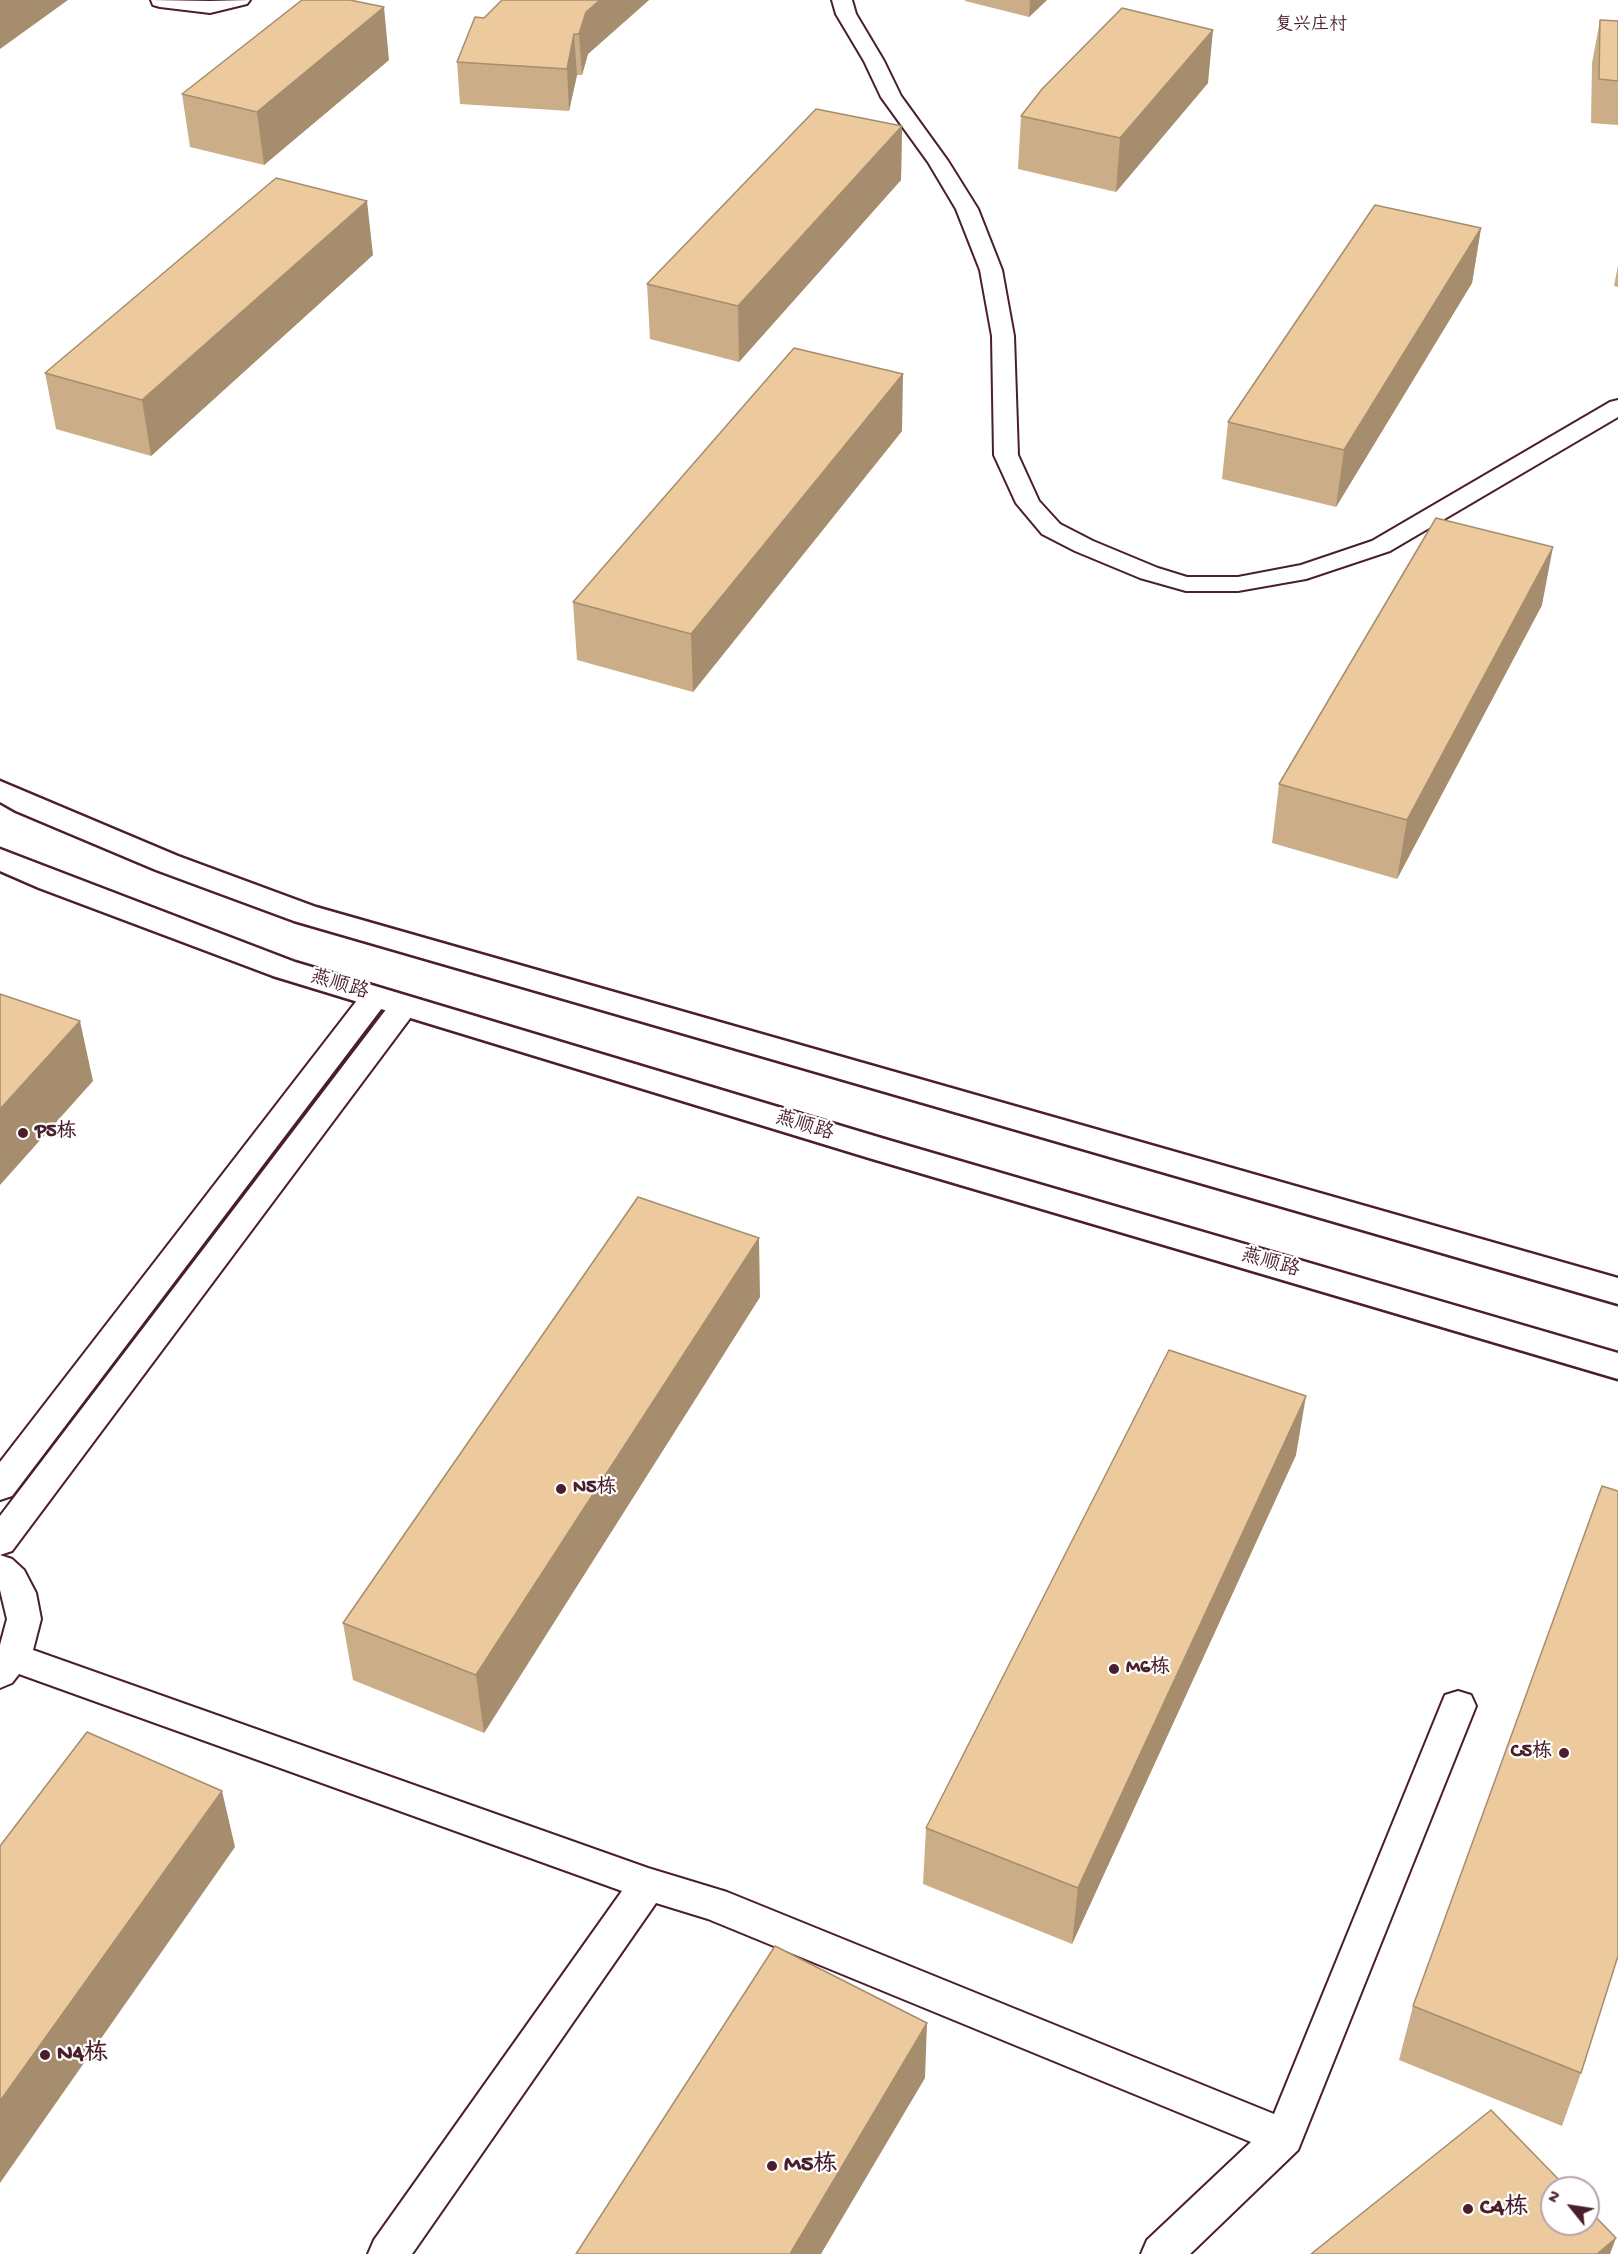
<!DOCTYPE html>
<html>
<head>
<meta charset="utf-8">
<style>
	body { margin:0 }
	#map { position:relative; width:1618px; height:2254px; overflow:hidden; background:#fff; font-family:"Gochi Hand",sans-serif }
	canvas { display:block }
	.north { position:absolute; left:1540px; top:2176px; width:60px; height:60px; box-sizing:border-box; background:#fff; border:2px solid #b7a5aa; border-radius:50%; rotate:300deg; font-size:16px; font-weight:700; line-height:24px; text-align:center; color:#4a1f2b }
	.north::after { content:''; display:block; margin:auto; width:21px; height:27px; background:#4a1f2b; clip-path:polygon(50% 0,100% 100%,50% 72%,0 100%) }
</style>
</head>
<body>
<div id="map">
<canvas width="1618" height="2254"></canvas>
<div class="north">N</div>
</div>
<script>
const g = document.querySelector('canvas').getContext('2d');
g.lineJoin = 'round';
const toPath = rows => new Path2D(rows.map(r => 'M' + r).join(''));
function strokePath(path, color, width, dash) { g.strokeStyle = color; g.lineWidth = width; g.lineCap = dash ? 'butt' : 'round'; g.setLineDash(dash || []); g.stroke(path); }
function paint(path, color) { g.fillStyle = color; g.fill(path, 'evenodd'); }
function drawText(font, color, halo, rows, align = 'center') {
  g.font = font + ' "Gochi Hand","LXGW WenKai TC",sans-serif'; g.lineWidth = 4.5; g.setLineDash([]); g.textBaseline = 'middle'; g.strokeStyle = halo; g.fillStyle = color; for (const [text, x, y, turn = 0] of rows) {
    g.save(); g.translate(x, y); g.rotate((+turn || 0) * Math.PI / 180); g.textAlign = isNaN(turn) ? turn : align; if (halo) g.strokeText(text, 0, 0); g.fillText(text, 0, 0); g.restore();
  }
}
const lane = toPath([
	[151,0,210,1,250,0,247,4,210,13,160,7,153,5,151,0],
	[832,0,852,0,856,14,884,61,901,96,948,161,978,209,1002,270,1014,336,1018,455,1039,501,1060,524,1093,541,1158,568,1187,577,1238,577,1301,565,1372,541,1610,402,1618,400,1618,417,1390,551,1306,579,1238,591,1186,591,1140,578,1075,551,1042,534,1016,503,994,455,992,336,980,270,956,209,928,162,881,97,864,61,836,14,832,0],
	[375,987,385,990,389,997,385,1004,12,1496,0,1500,0,1462,365,990,375,987],
	[404,996,414,999,418,1006,414,1013,12,1551,0,1555,0,1516,394,999,404,996],
	[0,1555,12,1559,24,1570,36,1593,41,1619,33,1650,648,1868,727,1892,1274,2114,1445,1695,1458,1691,1471,1695,1476,1706,1298,2150,1190,2254,1141,2254,1147,2240,1251,2142,708,1919,656,1903,412,2254,368,2254,374,2240,622,1891,19,1674,12,1683,0,1688,0,1645,7,1619,0,1590,0,1555]
]);
const primary = toPath([
	[0,781,178,856,316,907,1618,1278,1618,1304,294,921,156,870,16,811,0,802,0,781],
	[0,849,295,962,888,1140,1618,1353,1618,1379,869,1158,273,976,39,888,0,871,0,849]
]);
strokePath(lane, '#4a1f2b', 4);
strokePath(primary, '#4a1f2b', 5);
paint(lane, '#fff');
paint(primary, '#fff');
paint(toPath([
	[502,0,649,0,588,54,582,75,577,75,569,111,460,104,457,62,484,18],
	[965,0,1047,0,1029,17,965,1],
	[1600,20,1618,21,1618,125,1591,123,1592,63],
	[389,60,264,165,190,147,182,94],
	[1208,83,1116,192,1018,169,1021,116],
	[902,126,901,180,739,362,650,339,647,284],
	[1481,228,1472,283,1336,507,1222,479,1228,422],
	[373,255,151,456,56,429,45,373],
	[1618,265,1618,287,1614,286],
	[902,431,693,692,577,660,573,602],
	[1542,605,1397,879,1272,843,1279,784],
	[760,1297,484,1733,353,1680,343,1623],
	[1296,1455,1072,1944,923,1884,926,1828],
	[1413,2006,1581,2073,1562,2126,1399,2060]
]), '#cbae87');
paint(toPath([
	[0,0,68,0,0,49],
	[600,0,649,0,588,54,582,75,579,34,586,12],
	[1030,0,1047,0,1029,17],
	[384,7,389,60,264,165,257,112],
	[1213,30,1208,83,1116,192,1120,138],
	[574,34,577,75,569,111,567,69],
	[902,126,901,180,739,362,738,306],
	[367,201,373,255,151,456,142,400],
	[1481,228,1472,283,1336,507,1344,450],
	[903,374,902,431,693,692,691,634],
	[1553,547,1542,605,1397,879,1407,820],
	[80,1021,93,1081,0,1185,0,1109],
	[759,1238,760,1297,484,1733,476,1675],
	[1306,1396,1296,1455,1072,1944,1078,1888],
	[222,1791,235,1847,0,2183,0,2101],
	[927,2023,925,2078,821,2254,790,2254],
	[1616,2238,1610,2254,1597,2254]
]), '#a58d6e');
const building = toPath([
	[302,0,350,0,384,7,257,112,182,94,302,0],
	[502,0,600,0,586,12,579,34,574,34,567,69,457,62,475,17,484,18,502,0],
	[1122,8,1213,30,1120,138,1021,116,1042,89,1122,8],
	[1600,20,1618,21,1618,81,1599,79,1600,20],
	[816,109,902,126,738,306,647,284,816,109],
	[276,178,367,201,142,400,45,373,276,178],
	[1375,205,1481,228,1344,450,1228,422,1375,205],
	[794,348,903,374,691,634,573,602,794,348],
	[1436,518,1553,547,1407,820,1279,784,1436,518],
	[0,994,80,1021,0,1109,0,994],
	[638,1197,759,1238,476,1675,343,1623,638,1197],
	[1169,1350,1306,1396,1078,1888,926,1828,1169,1350],
	[1602,1486,1618,1491,1618,1956,1581,2073,1413,2006,1602,1486],
	[87,1732,222,1791,0,2101,0,1846,87,1732],
	[775,1946,927,2023,790,2254,576,2254,775,1946],
	[1491,2110,1567,2188,1552,2188,1552,2224,1588,2224,1588,2209,1616,2238,1597,2254,1311,2254,1491,2110]
]);
paint(building, '#ecca9d');
strokePath(building, '#a58d6e', 1.5);
for (const [x, y, r, color] of [
	[23,1133,6,"#4a1f2b"],
	[561,1489,6,"#4a1f2b"],
	[1114,1669,6,"#4a1f2b"],
	[1564,1753,6,"#4a1f2b"],
	[45,2055,6,"#4a1f2b"],
	[772,2166,6,"#4a1f2b"],
	[1468,2209,6,"#4a1f2b"]
]) { const dot = new Path2D(); dot.arc(x, y, r, 0, 2 * Math.PI); g.fillStyle = color; g.fill(dot); strokePath(dot, '#fff', 2); }
drawText('18px', '#4a1f2b', '#fff', [
	["复兴庄村",1311,26]
]);
drawText('20px', '#4a1f2b', '#fff', [
	["燕顺路",339,986,17],
	["燕顺路",804,1127,17],
	["燕顺路",1270,1264,16]
]);
drawText('bold 20px', '#4a1f2b', '#fff', [
	["P5栋",35,1133],
	["N5栋",573,1489],
	["M6栋",1126,1669],
	["C5栋",1552,1753,"right"]
], 'left');
drawText('bold 24px', '#4a1f2b', '#fff', [
	["N4栋",57,2055],
	["M5栋",784,2166],
	["C4栋",1480,2209]
], 'left');
</script>
</body>
</html>
